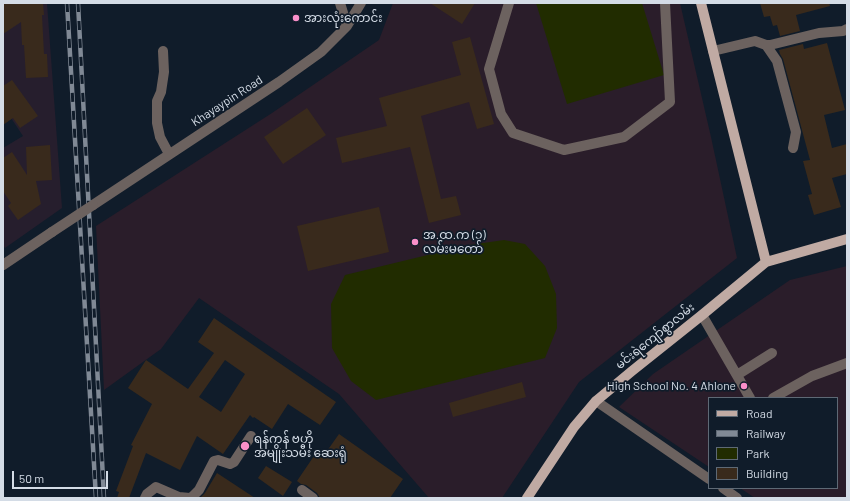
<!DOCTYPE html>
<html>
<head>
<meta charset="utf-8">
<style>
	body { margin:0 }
	#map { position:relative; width:850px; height:501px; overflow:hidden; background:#101c2a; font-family:Barlow,sans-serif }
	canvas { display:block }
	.frame { position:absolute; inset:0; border:4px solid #d4dce6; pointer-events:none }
	.legend { position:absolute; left:708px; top:397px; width:130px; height:92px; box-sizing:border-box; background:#101c2a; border:1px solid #5e6975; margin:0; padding:5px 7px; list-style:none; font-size:12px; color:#d4dce6 }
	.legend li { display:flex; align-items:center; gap:8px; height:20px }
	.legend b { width:20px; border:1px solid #5e6975 }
	.scale { position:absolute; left:12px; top:471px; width:96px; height:18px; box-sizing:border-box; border:2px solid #d4dce6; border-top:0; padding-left:5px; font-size:12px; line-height:14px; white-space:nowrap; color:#d4dce6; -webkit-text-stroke:3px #101c2a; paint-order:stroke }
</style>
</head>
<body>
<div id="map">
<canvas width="850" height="501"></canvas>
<div class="frame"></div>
<ul class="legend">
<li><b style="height:5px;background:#c0aaa3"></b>Road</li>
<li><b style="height:5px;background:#808995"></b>Railway</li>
<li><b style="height:11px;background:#212c00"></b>Park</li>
<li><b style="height:11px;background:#392a1c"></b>Building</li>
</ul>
<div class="scale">50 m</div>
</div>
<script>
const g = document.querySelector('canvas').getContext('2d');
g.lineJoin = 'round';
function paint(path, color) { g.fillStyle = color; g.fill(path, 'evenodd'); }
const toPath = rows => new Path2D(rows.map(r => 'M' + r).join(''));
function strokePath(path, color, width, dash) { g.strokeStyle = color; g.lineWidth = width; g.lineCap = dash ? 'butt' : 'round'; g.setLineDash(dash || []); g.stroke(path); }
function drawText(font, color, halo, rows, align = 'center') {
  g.font = font + ' Barlow,"Noto Sans Myanmar",sans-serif'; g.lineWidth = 3.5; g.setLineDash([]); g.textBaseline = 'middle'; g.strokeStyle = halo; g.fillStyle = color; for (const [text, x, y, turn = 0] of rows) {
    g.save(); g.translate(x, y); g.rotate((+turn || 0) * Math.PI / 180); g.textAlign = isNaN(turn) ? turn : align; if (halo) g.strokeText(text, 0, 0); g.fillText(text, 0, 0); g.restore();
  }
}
paint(toPath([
	[3,3,47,3,62,208,5,248,3,245,3,148,23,136,3,106]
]), '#261e2d');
paint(toPath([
	[393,3,680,3,711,137,737,258,579,382,502,498,429,498,339,394,199,298,161,349,104,390,96,226,272,113,379,40],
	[847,266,847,498,755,498,740,488,837,488,837,398,709,398,709,467,619,407,653,374,790,280]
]), '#2a1d2a');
paint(toPath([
	[536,3,642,3,664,75,567,104],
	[504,240,525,244,545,266,556,294,557,328,545,358,376,400,351,381,332,348,331,304,345,275,469,245]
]), '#212c00');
paint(toPath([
	[3,3,43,3,44,15,42,15,44,54,47,54,48,77,26,78,24,45,22,45,21,22,3,34],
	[430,3,475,3,462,24],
	[760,3,829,3,830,6,796,15,800,31,780,36,777,25,773,26,770,16,764,17],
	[470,37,494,124,477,129,469,102,421,116,441,199,456,196,461,215,429,223,410,147,342,163,336,138,387,126,379,98,461,75,452,42],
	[827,43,845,110,824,115,832,148,847,144,847,174,832,178,841,207,814,215,808,195,812,194,803,161,810,160,783,59,780,54,779,50,803,44,804,49],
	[12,80,38,116,20,128,13,118,3,125,3,86],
	[307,108,326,135,283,164,264,137],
	[50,145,52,180,36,181,41,204,18,220,8,206,11,203,3,191,3,158,12,152,27,175,26,147],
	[379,207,389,252,308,271,297,226],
	[214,318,336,402,320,425,288,404,272,429,254,417,253,418,250,415,223,454,197,436,180,470,146,453,129,498,117,498,119,492,116,491,133,446,131,445,152,404,128,388,146,360,188,389,214,353,198,342],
	[225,360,245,374,221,412,199,397],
	[522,382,526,397,453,417,449,403],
	[339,434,403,479,390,498,320,498,317,493,306,485,301,484,297,481,316,453,322,458],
	[266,466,292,482,283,496,258,478],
	[217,473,255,498,200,498,205,493]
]), '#392a1c');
strokePath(toPath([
	[340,3,347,26],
	[509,3,489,69,501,114,513,133,564,150,624,137,670,102,665,3],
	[766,45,777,61,796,132,793,148],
	[163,51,164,72,161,92,157,101,157,123,160,137,169,154],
	[713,51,755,41,766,45,770,45,819,33,843,31,847,29],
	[93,205,279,82,321,52,347,26,361,3],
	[3,265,52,232],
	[702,315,750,398],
	[737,375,772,353],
	[773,398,812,376,847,363],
	[596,401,709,479],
	[723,488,737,498],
	[302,490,313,498],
	[145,498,147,494,156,487,179,497,190,498],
	[191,498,199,490,214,461,218,460,230,464,234,462,251,436]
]), '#6c625f', 10);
strokePath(toPath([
	[701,3,766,262],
	[527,498,574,427,596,401,632,371,702,315,766,262,847,239]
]), '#c0aaa3', 10);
const rail = toPath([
	[67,3,96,498],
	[78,3,104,498]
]);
strokePath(rail, '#808995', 4.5);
strokePath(rail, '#101c2a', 3, [9]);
strokePath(toPath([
	[52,232,93,205]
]), '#6c625f', 10);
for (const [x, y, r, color] of [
	[296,18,4,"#f98fc9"],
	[415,242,4,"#f98fc9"],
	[744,386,4,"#f98fc9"],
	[245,446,5,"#f98fc9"]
]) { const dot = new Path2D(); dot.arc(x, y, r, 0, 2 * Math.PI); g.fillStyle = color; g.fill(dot); strokePath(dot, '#101c2a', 1.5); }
drawText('12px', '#d4dce6', '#101c2a', [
	["အားလုံးကောင်း",304,18],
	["အ.ထ.က (၁)",423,235],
	["လမ်းမတော်",423,249],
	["High School No. 4 Ahlone",736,386,"right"],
	["ရန်ကုန် ဗဟို",254,439],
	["အမျိုးသမီး ဆေးရုံ",254,453]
], 'left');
drawText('12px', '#d4dce6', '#101c2a', [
	["Khayaypin Road",227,101,-33],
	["မင်းရဲကျော်စွာလမ်း",655,336,-39]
]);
</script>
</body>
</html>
